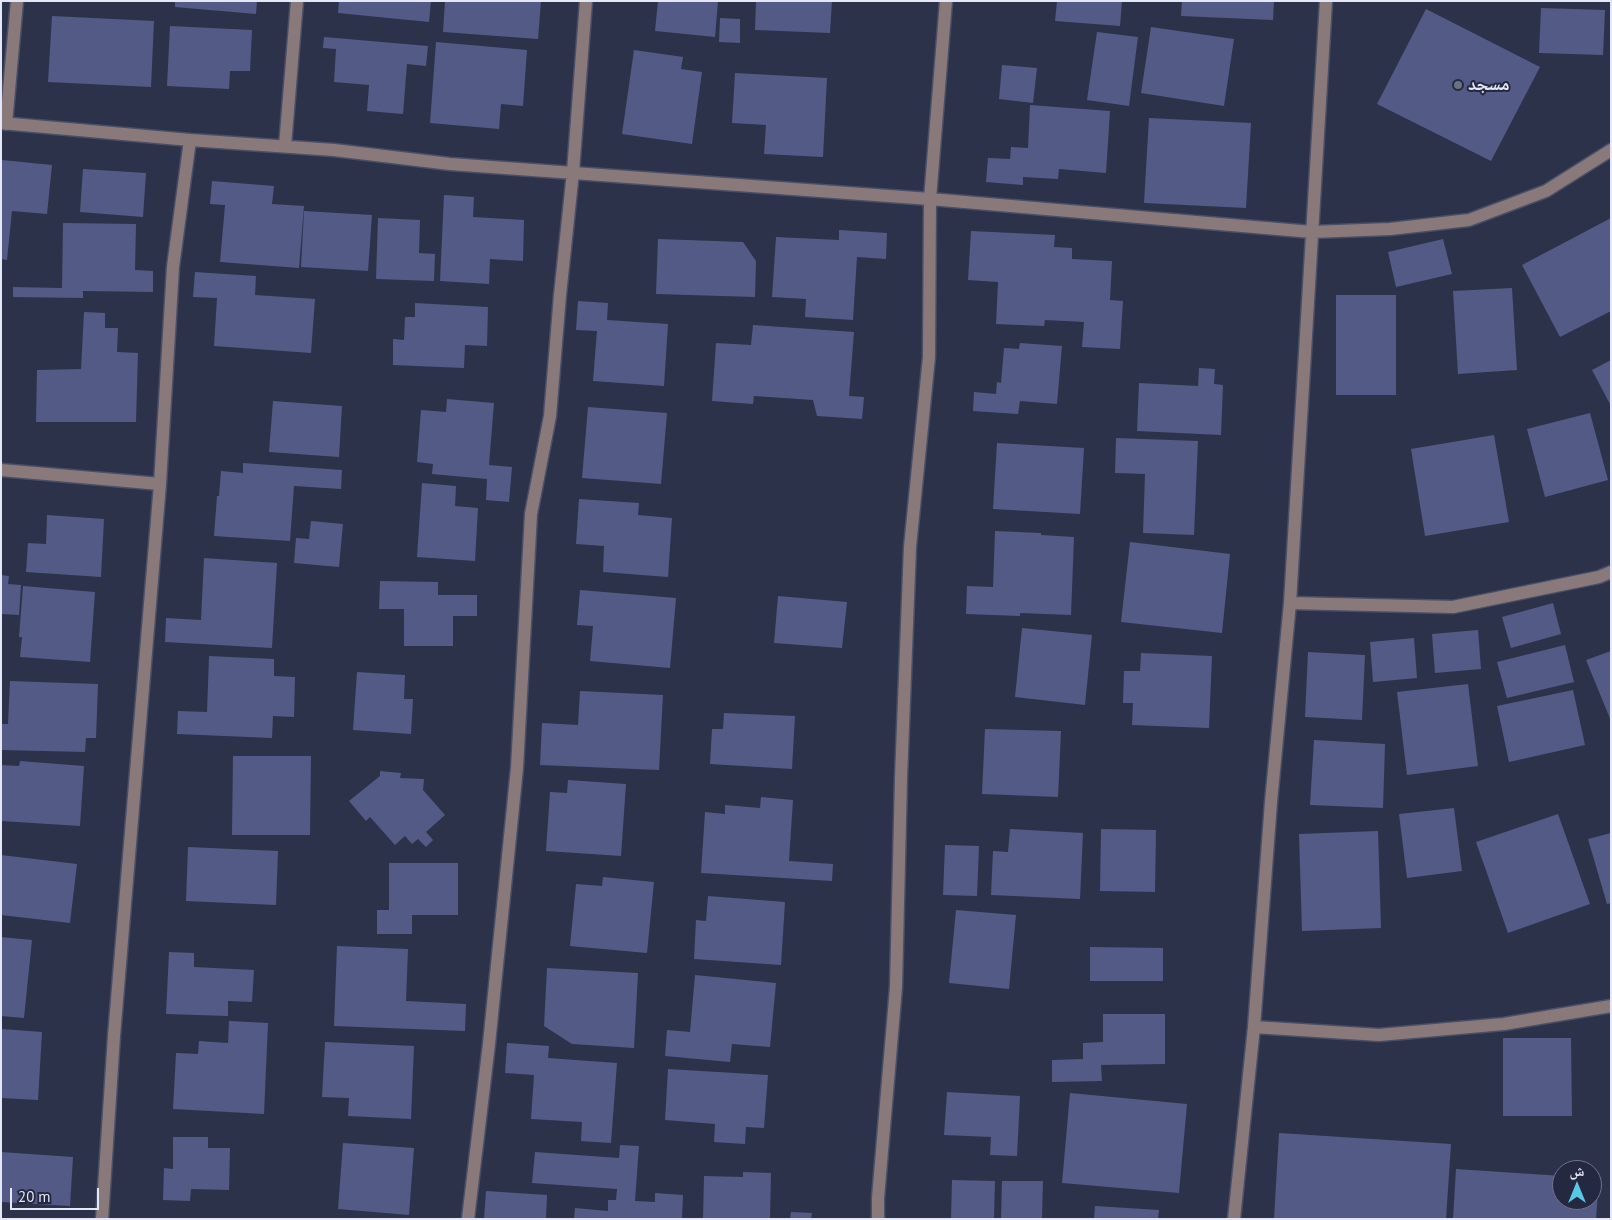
<!DOCTYPE html>
<html>
<head>
<meta charset="utf-8">
<style>
	body { margin:0 }
	#map { position:relative; width:1612px; height:1220px; overflow:hidden; background:#2d324b; font-family:"PT Sans","Noto Naskh Arabic",sans-serif }
	canvas { display:block }
	.frame { position:absolute; inset:0; border:2px solid #e4e7f8; pointer-events:none }
	.north { position:absolute; left:1552px; top:1160px; width:50px; height:50px; box-sizing:border-box; background:#242841; border:1px solid #71748a; border-radius:50%; rotate:0deg; font-size:14px; font-weight:700; line-height:20px; text-align:center; color:#e4e7f8 }
	.north::after { content:''; display:block; margin:auto; width:18px; height:22px; background:#59c8e4; clip-path:polygon(50% 0,100% 100%,50% 72%,0 100%) }
	.scale { position:absolute; left:10px; top:1188px; width:89px; height:22px; box-sizing:border-box; border:2px solid #e4e7f8; border-top:0; padding-left:6px; font-size:15px; line-height:18px; white-space:nowrap; color:#e4e7f8; -webkit-text-stroke:4px #242841; paint-order:stroke }
</style>
</head>
<body>
<div id="map">
<canvas width="1612" height="1220"></canvas>
<div class="frame"></div>
<div class="north">ش</div>
<div class="scale">20 m</div>
</div>
<script>
const g = document.querySelector('canvas').getContext('2d');
g.lineJoin = 'round';
function paint(path, color) { g.fillStyle = color; g.fill(path, 'evenodd'); }
const toPath = rows => new Path2D(rows.map(r => 'M' + r).join(''));
function strokePath(path, color, width, dash) { g.strokeStyle = color; g.lineWidth = width; g.lineCap = dash ? 'butt' : 'round'; g.setLineDash(dash || []); g.stroke(path); }
function drawText(font, color, halo, rows, align = 'center') {
  g.font = font + ' "PT Sans","Noto Naskh Arabic",sans-serif'; g.lineWidth = 4; g.setLineDash([]); g.textBaseline = 'middle'; g.strokeStyle = halo; g.fillStyle = color; for (const [text, x, y, turn = 0] of rows) {
    g.save(); g.translate(x, y); g.rotate((+turn || 0) * Math.PI / 180); g.textAlign = isNaN(turn) ? turn : align; if (halo) g.strokeText(text, 0, 0); g.fillText(text, 0, 0); g.restore();
  }
}
paint(toPath([
	[175,1,257,1,256,14,175,7],
	[339,1,431,1,429,22,338,13],
	[445,1,541,1,538,39,443,32],
	[658,1,718,1,715,37,655,31],
	[756,1,832,1,830,33,755,30],
	[1057,1,1122,1,1120,26,1055,21],
	[1182,1,1274,1,1273,20,1181,16],
	[1541,8,1605,10,1603,55,1539,53],
	[1426,9,1540,67,1491,161,1377,104],
	[52,16,154,21,151,87,48,82],
	[720,18,740,19,740,43,719,42],
	[170,26,252,30,250,71,230,71,229,89,167,86],
	[1151,27,1234,39,1224,106,1141,93],
	[1097,32,1138,37,1129,106,1087,100],
	[324,37,428,46,426,66,407,64,403,114,367,111,369,85,334,82,336,49,323,48],
	[436,42,527,50,523,106,501,104,499,129,430,123],
	[634,50,683,57,681,69,702,72,692,144,622,134],
	[1002,65,1037,68,1033,103,999,99],
	[735,73,827,78,823,157,764,154,766,125,732,123],
	[1030,105,1110,111,1106,173,1059,169,1058,179,1023,177,1023,185,986,182,988,158,1010,159,1011,147,1028,148],
	[1149,118,1251,123,1246,208,1144,203],
	[2,160,52,165,47,214,12,211,7,260,1,259],
	[83,169,146,173,143,217,80,212],
	[212,181,274,186,272,204,304,206,299,268,220,262,225,205,210,204],
	[444,195,474,197,473,217,524,220,523,261,490,259,489,284,440,281],
	[304,211,372,215,368,271,301,267],
	[378,218,420,220,419,253,435,254,434,281,376,279],
	[1611,218,1611,311,1560,337,1522,265],
	[63,223,136,224,135,270,153,271,153,292,83,291,83,298,13,297,13,287,62,288],
	[839,230,887,233,886,259,857,257,853,320,805,317,806,299,772,297,776,237,839,240],
	[971,231,1055,235,1054,247,1072,248,1072,259,1112,261,1110,300,1123,301,1120,349,1082,347,1084,322,1045,320,1044,326,996,324,998,282,968,280],
	[658,239,743,242,756,261,755,297,656,294],
	[1443,239,1452,274,1396,287,1388,252],
	[195,272,256,276,255,295,315,299,311,353,214,346,217,298,193,297],
	[1512,288,1517,370,1458,374,1453,291],
	[1336,295,1396,295,1396,395,1336,395],
	[578,301,608,303,607,320,668,324,664,386,593,381,597,331,576,330],
	[415,303,488,307,487,346,465,345,464,368,393,365,393,339,404,340,405,317,415,317],
	[84,312,105,313,105,328,118,328,117,352,138,353,136,422,36,422,37,370,81,369],
	[753,325,854,332,849,396,864,397,862,419,817,416,813,400,754,396,753,404,712,401,716,343,751,345],
	[1020,343,1062,346,1057,404,1020,401,1018,414,973,411,974,392,996,394,997,382,1001,383,1004,348,1019,349],
	[1611,360,1611,406,1592,370],
	[1199,368,1215,369,1214,384,1223,385,1221,435,1137,431,1139,383,1198,386],
	[447,399,494,403,489,465,512,467,509,502,486,500,487,479,432,474,433,464,417,462,421,410,446,412],
	[273,401,342,406,339,457,269,452],
	[588,407,667,413,661,484,582,478],
	[1590,413,1608,480,1545,497,1527,429],
	[1494,435,1509,522,1425,536,1411,449],
	[1116,438,1198,441,1194,535,1143,533,1145,474,1115,473],
	[997,443,1084,448,1080,514,993,509],
	[243,463,342,470,341,489,294,486,290,541,214,536,217,496,219,496,221,471,243,473],
	[422,483,456,486,455,506,478,508,475,561,417,557],
	[579,499,639,503,638,515,672,518,668,577,603,572,604,546,576,544],
	[47,515,104,519,101,577,26,572,28,543,46,544],
	[311,521,343,524,339,567,294,563,296,538,309,539],
	[995,531,1041,533,1041,535,1074,537,1071,615,1020,613,1020,616,966,614,967,586,993,587],
	[1130,542,1230,554,1222,633,1121,622],
	[204,558,277,563,272,648,165,642,166,618,201,620],
	[1,575,9,576,8,584,21,585,19,615,1,614],
	[380,581,438,582,438,595,477,595,477,616,453,616,453,646,404,646,404,609,379,609],
	[23,586,95,592,90,662,20,657,22,637,19,637],
	[580,590,676,598,670,668,590,661,593,626,577,625],
	[778,596,847,602,842,648,774,643],
	[1553,603,1561,634,1511,648,1502,617],
	[1022,628,1092,635,1085,705,1015,697],
	[1478,630,1481,669,1435,673,1432,634],
	[1414,638,1417,678,1373,682,1370,642],
	[1565,645,1574,682,1507,698,1497,662],
	[1611,651,1611,721,1586,660],
	[1308,652,1365,655,1362,720,1305,717],
	[1141,653,1212,656,1209,728,1132,725,1133,703,1123,703,1124,671,1140,671],
	[209,656,274,659,274,676,295,677,294,717,273,716,272,738,177,734,178,711,207,712],
	[357,672,405,675,404,699,413,699,411,734,353,730],
	[10,681,98,684,96,738,86,738,85,752,1,750,1,724,8,724],
	[1468,684,1478,766,1407,775,1397,692],
	[1573,690,1585,745,1509,762,1497,706],
	[580,691,663,695,659,770,540,765,542,723,578,725],
	[724,713,795,716,792,769,710,764,712,729,723,729],
	[985,729,1061,731,1058,797,982,794],
	[1314,740,1385,744,1383,808,1310,805],
	[233,756,311,756,310,835,232,835],
	[20,761,84,766,80,826,1,821,1,765,19,766],
	[380,771,401,773,400,778,424,779,423,790,445,815,426,832,433,840,426,847,418,839,412,844,405,836,395,845,370,817,366,821,349,801,380,776],
	[568,780,626,784,621,856,546,851,550,792,567,793],
	[761,797,793,800,789,861,833,864,832,881,701,873,705,812,725,814,725,805,760,808],
	[1454,808,1462,871,1407,878,1399,814],
	[1558,814,1590,904,1508,933,1476,842],
	[1010,829,1083,833,1080,899,991,895,993,851,1008,852],
	[1101,829,1156,830,1155,892,1100,891],
	[1378,831,1381,928,1302,931,1299,834],
	[1611,833,1611,903,1607,904,1588,839],
	[945,845,979,846,977,896,943,895],
	[188,847,278,851,276,905,186,901],
	[1,855,77,864,70,923,1,915],
	[389,863,458,863,458,915,412,915,412,934,377,934,377,910,389,910],
	[603,877,654,882,647,953,570,946,576,884,602,886],
	[708,896,785,902,781,965,694,959,696,920,706,921],
	[956,910,1016,915,1009,989,949,983],
	[1,937,32,940,24,1018,1,1016],
	[337,946,408,949,406,1001,466,1004,465,1031,334,1026],
	[1090,947,1163,948,1163,981,1090,981],
	[169,952,194,953,194,967,254,970,252,1002,228,1001,228,1016,166,1014],
	[547,968,638,973,634,1048,572,1044,544,1026],
	[695,975,776,983,770,1047,732,1044,730,1062,665,1056,667,1030,690,1032],
	[1103,1014,1165,1014,1165,1064,1101,1065,1102,1081,1052,1082,1052,1060,1083,1059,1083,1043,1103,1042],
	[229,1021,268,1023,264,1114,173,1109,176,1053,198,1054,199,1041,228,1043],
	[1,1029,42,1032,38,1100,1,1098],
	[1503,1038,1571,1038,1572,1116,1503,1116],
	[325,1042,414,1046,411,1119,348,1116,349,1098,322,1097],
	[507,1043,549,1046,548,1058,617,1063,611,1143,581,1141,582,1122,531,1119,534,1075,505,1073],
	[668,1069,768,1075,764,1128,746,1127,745,1144,714,1142,715,1124,665,1120],
	[947,1092,1020,1096,1017,1156,990,1155,991,1137,944,1135],
	[1070,1093,1187,1104,1179,1193,1062,1183],
	[1279,1133,1451,1144,1446,1219,1274,1219],
	[173,1137,208,1137,208,1148,230,1148,229,1190,191,1189,190,1201,163,1200,164,1168,173,1169],
	[343,1143,414,1148,409,1215,338,1209],
	[620,1145,639,1146,635,1201,655,1202,655,1193,683,1195,682,1219,574,1219,575,1208,608,1211,608,1200,616,1200,617,1189,532,1183,535,1152,619,1158],
	[1,1152,73,1157,70,1206,1,1202],
	[1456,1169,1562,1176,1562,1200,1592,1200,1592,1178,1599,1178,1596,1219,1453,1219],
	[743,1172,771,1173,770,1219,703,1219,704,1176,743,1177],
	[952,1180,995,1181,994,1219,951,1219],
	[1002,1181,1043,1181,1042,1219,1001,1219],
	[486,1191,547,1195,546,1219,484,1219],
	[1095,1206,1159,1210,1158,1219,1094,1219],
	[791,1212,812,1213,811,1219,790,1219]
]), '#535a85');
const minor = toPath([
	[1,123,190,140,334,150,450,164,930,199,1312,232,1390,229,1469,220,1546,191,1611,150],
	[6,124,17,1],
	[285,146,297,1],
	[1,470,160,484],
	[1290,603,1453,607,1599,577,1611,572],
	[1254,1027,1379,1035,1504,1024,1611,1006],
	[102,1219,114,1036,160,484,173,267,190,140],
	[468,1219,489,1044,517,768,531,514,550,416,560,295,573,172,586,1],
	[878,1219,878,1198,896,987,901,778,910,547,929,357,930,199,946,1],
	[1234,1219,1254,1027,1271,802,1290,603,1326,1]
]);
strokePath(minor, '#4a4f67', 15);
strokePath(minor, '#8a797b', 12);
for (const [x, y, r, color] of [
	[1458,85,5,"#6b7280"]
]) { const dot = new Path2D(); dot.arc(x, y, r, 0, 2 * Math.PI); g.fillStyle = color; g.fill(dot); strokePath(dot, '#242841', 2); }
drawText('bold 18px', '#e4e7f8', '#242841', [
	["مسجد",1468,85]
], 'left');
</script>
</body>
</html>
